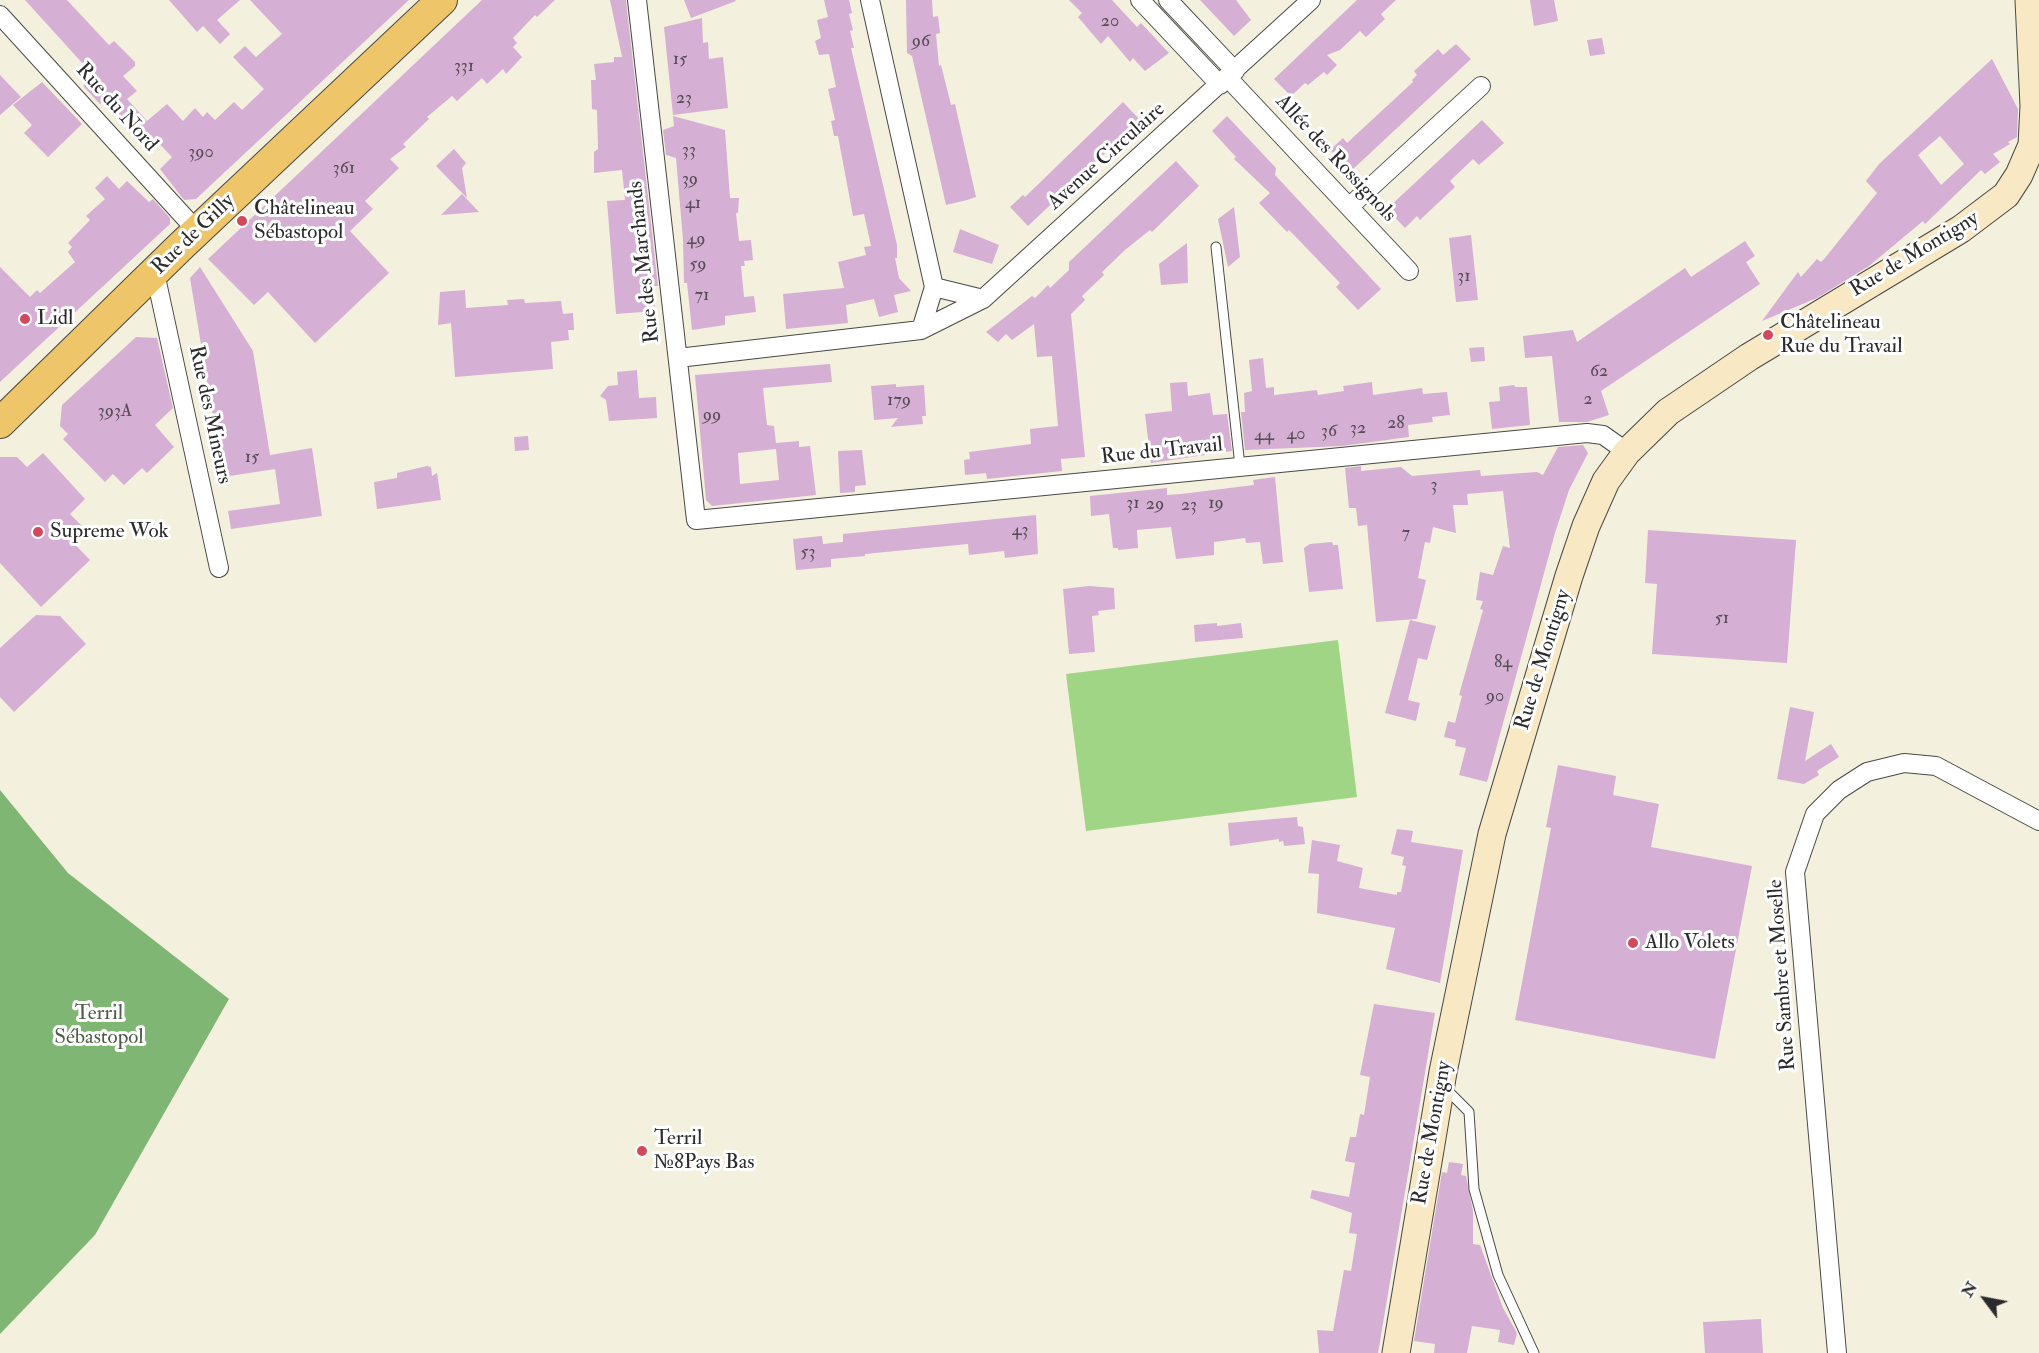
<!DOCTYPE html>
<html>
<head>
<meta charset="utf-8">
<style>
	body { margin:0 }
	#map { position:relative; width:2039px; height:1353px; overflow:hidden; background:#f4f0de; font-family:"IM FELL Double Pica",serif }
	canvas { display:block }
	.north { position:absolute; left:1955px; top:1269px; width:60px; height:60px; -webkit-text-stroke:4px #fff; paint-order:stroke; rotate:302deg; font-size:16px; font-weight:700; line-height:24px; text-align:center; color:#2b2b2b }
	.north::after { content:''; display:block; margin:auto; width:21px; height:27px; background:#2b2b2b; clip-path:polygon(50% 0,100% 100%,50% 72%,0 100%) }
</style>
</head>
<body>
<div id="map">
<canvas width="2039" height="1353"></canvas>
<div class="north">N</div>
</div>
<script>
const g = document.querySelector('canvas').getContext('2d');
g.lineJoin = 'round';
function paint(path, color) { g.fillStyle = color; g.fill(path, 'evenodd'); }
const toPath = rows => new Path2D(rows.map(r => 'M' + r).join(''));
function strokePath(path, color, width, dash) { g.strokeStyle = color; g.lineWidth = width; g.lineCap = dash ? 'butt' : 'round'; g.setLineDash(dash || []); g.stroke(path); }
function drawText(font, color, halo, rows, align = 'center') {
  g.font = font + ' "IM FELL Double Pica",serif'; g.lineWidth = 6; g.setLineDash([]); g.textBaseline = 'middle'; g.strokeStyle = halo; g.fillStyle = color; for (const [text, x, y, turn = 0] of rows) {
    g.save(); g.translate(x, y); g.rotate((+turn || 0) * Math.PI / 180); g.textAlign = isNaN(turn) ? turn : align; if (halo) g.strokeText(text, 0, 0); g.fillText(text, 0, 0); g.restore();
  }
}
paint(toPath([
	[1338,640,1357,797,1086,831,1066,674]
]), '#a1d586');
paint(toPath([
	[0,790,68,873,229,999,95,1235,0,1334]
]), '#80b673');
paint(toPath([
	[25,0,67,0,109,45,114,41,135,62,135,66,123,76,137,91,127,99,147,121,167,104,183,121,195,108,203,117,207,112,215,120,234,102,242,110,264,89,233,57,245,46,256,57,282,34,250,0,409,0,196,199,184,200,160,169,172,157,151,135,143,142,104,101,100,104,83,86,94,76],
	[169,0,240,0,217,20,230,34,220,44,203,26,197,32],
	[482,0,555,0,537,17,535,15,513,38,517,43,513,47,522,57,506,74,503,69,487,84,482,78,457,101,452,96,427,117,429,119,403,144,406,147,390,159,399,168,365,201,373,209,350,231,389,273,315,343,268,292,254,305,208,259],
	[610,0,626,0,658,286,653,286,655,311,616,314,607,201,625,200,622,170,594,173,594,152,598,149,597,110,592,109,591,80,596,80,594,64,614,62,614,57,622,57],
	[684,0,735,0,736,1,691,18],
	[824,0,849,0,852,13,849,14,853,30,850,31,854,48,851,48,897,245,897,258,895,258,899,278,911,291,894,295,898,312,879,317,874,299,846,305,848,323,786,329,783,294,844,288,838,262,866,255,864,247,871,246,864,214,853,216,838,136,834,136,831,121,835,120,828,89,836,87,829,54,819,55,815,41,821,38,817,20,828,17],
	[906,0,932,0,933,17,938,16,940,33,936,34,939,66,941,65,951,105,955,104,976,197,967,200,946,205,912,56,907,53],
	[1069,0,1112,0,1137,27,1141,23,1169,53,1145,71,1133,58,1130,62,1108,36,1101,44,1078,17,1082,13],
	[1200,0,1236,0,1251,20,1234,36],
	[1357,0,1396,0,1381,14,1385,19,1366,37,1360,31,1340,50,1327,55,1337,65,1327,75,1324,72,1308,85,1305,83,1291,96,1274,79],
	[1530,0,1554,0,1558,21,1534,26],
	[702,18,703,43,708,42,709,59,723,57,728,108,673,115,664,27],
	[1602,38,1605,54,1590,56,1587,40],
	[1456,44,1471,59,1351,171,1330,150,1343,138,1347,143,1413,82,1412,80,1417,75,1414,71,1438,49,1443,55],
	[1992,59,2018,109,2017,137,2008,142,2010,144,1993,154,2000,162,1985,174,1981,170,1925,224,1923,221,1869,266,1817,298,1762,321,1798,272,1801,277,1817,259,1821,262,1825,258,1877,193,1866,181,1879,164],
	[1940,136,1964,164,1941,185,1918,155],
	[0,75,21,97,0,115],
	[42,82,82,124,48,157,24,133,32,125,13,105],
	[1123,102,1140,120,1028,226,1010,207,1023,195,1025,197],
	[673,116,725,130,730,198,739,198,738,213,736,213,739,241,751,240,753,260,744,261,745,266,741,266,744,297,754,296,756,312,725,316,725,325,692,330,687,283,684,283,683,240,676,158,666,155,663,130,674,126],
	[1227,116,1276,168,1275,175,1381,289,1358,310,1336,287,1340,283,1295,236,1289,230,1287,232,1259,203,1270,193,1234,159,1236,157,1212,131],
	[1482,120,1504,143,1479,165,1473,159,1450,181,1455,187,1420,220,1417,216,1405,228,1387,209],
	[454,149,466,163,462,168,467,198,436,166],
	[1176,161,1199,186,1152,232,1150,230,1125,250,1102,272,1104,275,1082,296,1085,300,1071,314,1085,457,1061,459,1062,471,987,479,986,473,965,475,964,460,970,459,969,452,1031,444,1030,429,1058,426,1052,356,1037,357,1034,324,1012,340,1006,334,998,342,986,332,1032,296,1035,298,1048,285,1050,288,1069,270,1069,262],
	[107,176,119,189,127,181,149,202,153,199,170,218,170,224,0,382,0,267,30,297,37,290,40,293,75,262,68,252,72,247,68,243,90,220,86,216,105,199,95,188],
	[462,194,479,212,441,215],
	[1234,207,1240,257,1228,267,1218,219],
	[960,229,999,245,992,264,953,252],
	[1471,235,1478,300,1456,302,1449,238],
	[1745,241,1755,256,1746,262,1760,284,1601,391,1609,415,1587,422,1559,422,1552,356,1525,358,1523,336,1573,330,1577,342,1685,268,1691,277],
	[1187,243,1188,283,1161,285,1159,264],
	[200,267,253,351,270,455,312,448,322,516,231,529,228,511,280,504,275,469,223,477,190,278],
	[465,290,466,308,508,305,507,300,524,299,525,303,561,301,563,314,573,313,574,330,568,330,569,340,551,342,553,369,455,377,451,323,438,325,440,292],
	[136,337,157,338,173,408,155,425,174,447,147,473,142,468,124,485,113,474,105,482,63,439,68,434,60,426,62,405],
	[1484,347,1485,361,1471,362,1469,348],
	[1263,358,1266,388,1274,387,1274,395,1317,390,1318,395,1344,391,1343,386,1372,382,1373,395,1422,388,1423,394,1447,392,1450,415,1432,417,1433,422,1408,425,1409,437,1342,446,1245,450,1241,412,1245,412,1244,393,1252,391,1249,360],
	[830,364,832,382,763,388,767,425,774,426,776,443,799,441,799,447,810,446,816,495,712,506,706,500,695,375],
	[776,449,779,480,740,484,738,453],
	[637,370,639,398,656,397,657,418,609,421,606,400,600,396,608,386,618,385,617,372],
	[1187,382,1188,396,1210,393,1213,415,1227,414,1232,451,1151,463,1145,414,1172,411,1170,383],
	[896,384,896,387,924,385,926,416,922,416,923,424,891,427,898,418,874,420,871,386],
	[1514,385,1515,387,1527,387,1530,425,1492,429,1489,402,1500,401,1499,387],
	[528,436,529,450,515,451,514,437],
	[1583,445,1588,453,1569,490,1555,533,1487,782,1459,775,1466,748,1455,746,1456,740,1444,737,1448,721,1455,723,1462,696,1459,695,1483,610,1480,609,1483,601,1476,600,1480,572,1493,575,1503,546,1510,548,1503,491,1467,494,1468,505,1453,505,1456,533,1433,527,1430,543,1425,542,1418,578,1426,580,1417,619,1376,622,1367,525,1358,526,1356,508,1349,508,1345,468,1361,466,1361,471,1401,467,1412,476,1480,470,1481,476,1537,472,1543,475,1558,447],
	[862,450,866,485,855,486,855,492,840,493,838,451],
	[43,453,85,499,70,514,82,526,69,538,90,560,41,607,0,563,0,457,17,457,27,467],
	[427,466,431,467,432,476,437,473,441,500,377,509,374,482,397,478,397,473],
	[1275,477,1283,562,1263,564,1260,542,1246,543,1245,538,1214,542,1214,555,1176,559,1171,527,1137,530,1138,548,1118,550,1118,548,1113,548,1109,514,1091,516,1090,496,1167,488,1167,495,1181,494,1254,485,1253,480],
	[1036,515,1038,554,1005,558,1004,551,969,555,968,544,865,554,865,556,831,559,831,567,796,570,793,539,822,536,823,544,843,542,843,534],
	[1648,530,1796,540,1787,663,1652,654,1657,584,1645,583],
	[1332,542,1333,545,1338,545,1343,589,1309,592,1304,548,1310,544],
	[1089,586,1114,588,1115,609,1098,611,1099,615,1092,616,1095,652,1069,654,1063,589],
	[36,615,60,616,86,644,14,712,0,697,0,648],
	[1410,620,1436,626,1427,660,1418,658,1408,700,1420,703,1416,721,1385,713],
	[1217,623,1217,626,1241,623,1243,638,1195,642,1194,625],
	[1790,707,1814,712,1805,761,1831,744,1839,757,1817,771,1819,775,1804,784,1777,779],
	[1558,765,1616,776,1613,795,1659,804,1651,847,1752,866,1715,1059,1515,1020,1551,828,1546,827],
	[1297,817,1298,826,1303,827,1305,844,1284,846,1283,841,1279,842,1279,839,1230,846,1228,823],
	[1397,829,1413,831,1411,842,1463,850,1440,983,1386,969,1395,928,1317,913,1319,874,1308,873,1312,840,1340,845,1337,861,1363,868,1359,888,1397,895,1397,892,1401,892,1406,866,1402,865,1404,857,1391,854],
	[1374,1004,1435,1013,1378,1353,1319,1353,1317,1330,1333,1331,1344,1270,1351,1271,1357,1234,1349,1233,1352,1213,1310,1198,1312,1190,1349,1197,1355,1163,1345,1161,1350,1137,1356,1137,1360,1114,1364,1115,1370,1077,1360,1075],
	[1449,1162,1463,1164,1461,1175,1466,1176,1473,1211,1473,1244,1480,1245,1503,1308,1517,1333,1514,1345,1498,1342,1500,1330,1472,1326,1467,1353,1434,1353,1435,1344,1414,1341,1442,1172,1447,1173],
	[1761,1319,1763,1353,1705,1353,1703,1322]
]), '#d6afd5');
const lane = toPath([
	[1216,247,1240,466],
	[1446,1089,1469,1112,1474,1189,1498,1275,1534,1353]
]);
const street = toPath([
	[637,0,696,520,1587,433,1603,435,1627,452],
	[870,0,934,287,921,330],
	[1140,0,1220,85],
	[1168,0,1235,71],
	[0,15,198,232],
	[1228,78,1409,271],
	[1349,207,1481,86],
	[155,273,219,568],
	[934,287,983,299],
	[678,358,921,330,983,299,1311,0],
	[1837,1353,1795,872,1815,814,1839,790,1867,772,1904,763,1936,766,2039,821]
]);
const secondary = toPath([
	[1396,1353,1443,1072,1492,834,1569,576,1586,526,1606,481,1627,452,1668,412,1749,357,1961,229,2006,195,2019,175,2032,145,2034,106,2029,0]
]);
const primary = toPath([
	[0,423,180,247,442,0]
]);
strokePath(lane, '#494946', 11);
strokePath(street, '#494946', 20);
strokePath(secondary, '#494946', 29);
strokePath(primary, '#494946', 32);
strokePath(lane, '#fff', 9);
strokePath(street, '#fff', 18);
strokePath(secondary, '#f8e8c3', 27);
strokePath(primary, '#eec569', 30);
for (const [x, y, r, color] of [
	[242,221,6,"#d1495b"],
	[25,319,6,"#d1495b"],
	[1768,335,6,"#d1495b"],
	[38,532,6,"#d1495b"],
	[1633,943,6,"#d1495b"],
	[642,1151,6,"#d1495b"]
]) { const dot = new Path2D(); dot.arc(x, y, r, 0, 2 * Math.PI); g.fillStyle = color; g.fill(dot); strokePath(dot, '#fff', 2); }
drawText('18px', '#564c56', null, [
	["20",1110,22],
	["96",921,42],
	["15",680,60],
	["331",464,67],
	["23",684,99],
	["33",689,151],
	["390",201,153],
	["361",344,169],
	["39",690,180],
	["41",693,204],
	["49",696,240],
	["59",698,265],
	["31",1464,277],
	["71",702,296],
	["62",1599,372],
	["2",1588,400],
	["179",899,401],
	["393A",115,412],
	["99",712,416],
	["28",1396,424],
	["32",1358,429],
	["36",1329,432],
	["40",1296,435],
	["44",1264,436],
	["15",252,458],
	["3",1434,486],
	["31",1133,504],
	["19",1216,504],
	["29",1155,505],
	["23",1189,506],
	["43",1020,531],
	["7",1406,534],
	["53",808,553],
	["51",1722,619],
	["84",1503,663],
	["90",1495,697]
]);
drawText('21px', '#2b2b2b', '#fff', [
	["Rue du Nord",116,108,48],
	["Avenue Circulaire",1107,157,-42],
	["Allée des Rossignols",1335,159,47],
	["Rue de Gilly",194,235,-44],
	["Rue de Montigny",1915,255,-31],
	["Rue des Marchands",645,262,-96],
	["Rue des Mineurs",209,415,78],
	["Rue du Travail",1162,452,-6],
	["Rue de Montigny",1544,660,-73],
	["Rue Sambre et Moselle",1783,975,-94],
	["Rue de Montigny",1433,1133,-80]
]);
drawText('21px', '#2b2b2b', '#fff', [
	["Châtelineau",254,209],
	["Sébastopol",254,233],
	["Lidl",37,319],
	["Châtelineau",1780,323],
	["Rue du Travail",1780,347],
	["Supreme Wok",50,532],
	["Allo Volets",1645,943],
	["Terril",654,1139],
	["№8Pays Bas",654,1163]
], 'left');
drawText('21px', '#4e5e46', '#fff', [
	["Terril",99,1014],
	["Sébastopol",99,1038]
]);
</script>
</body>
</html>
